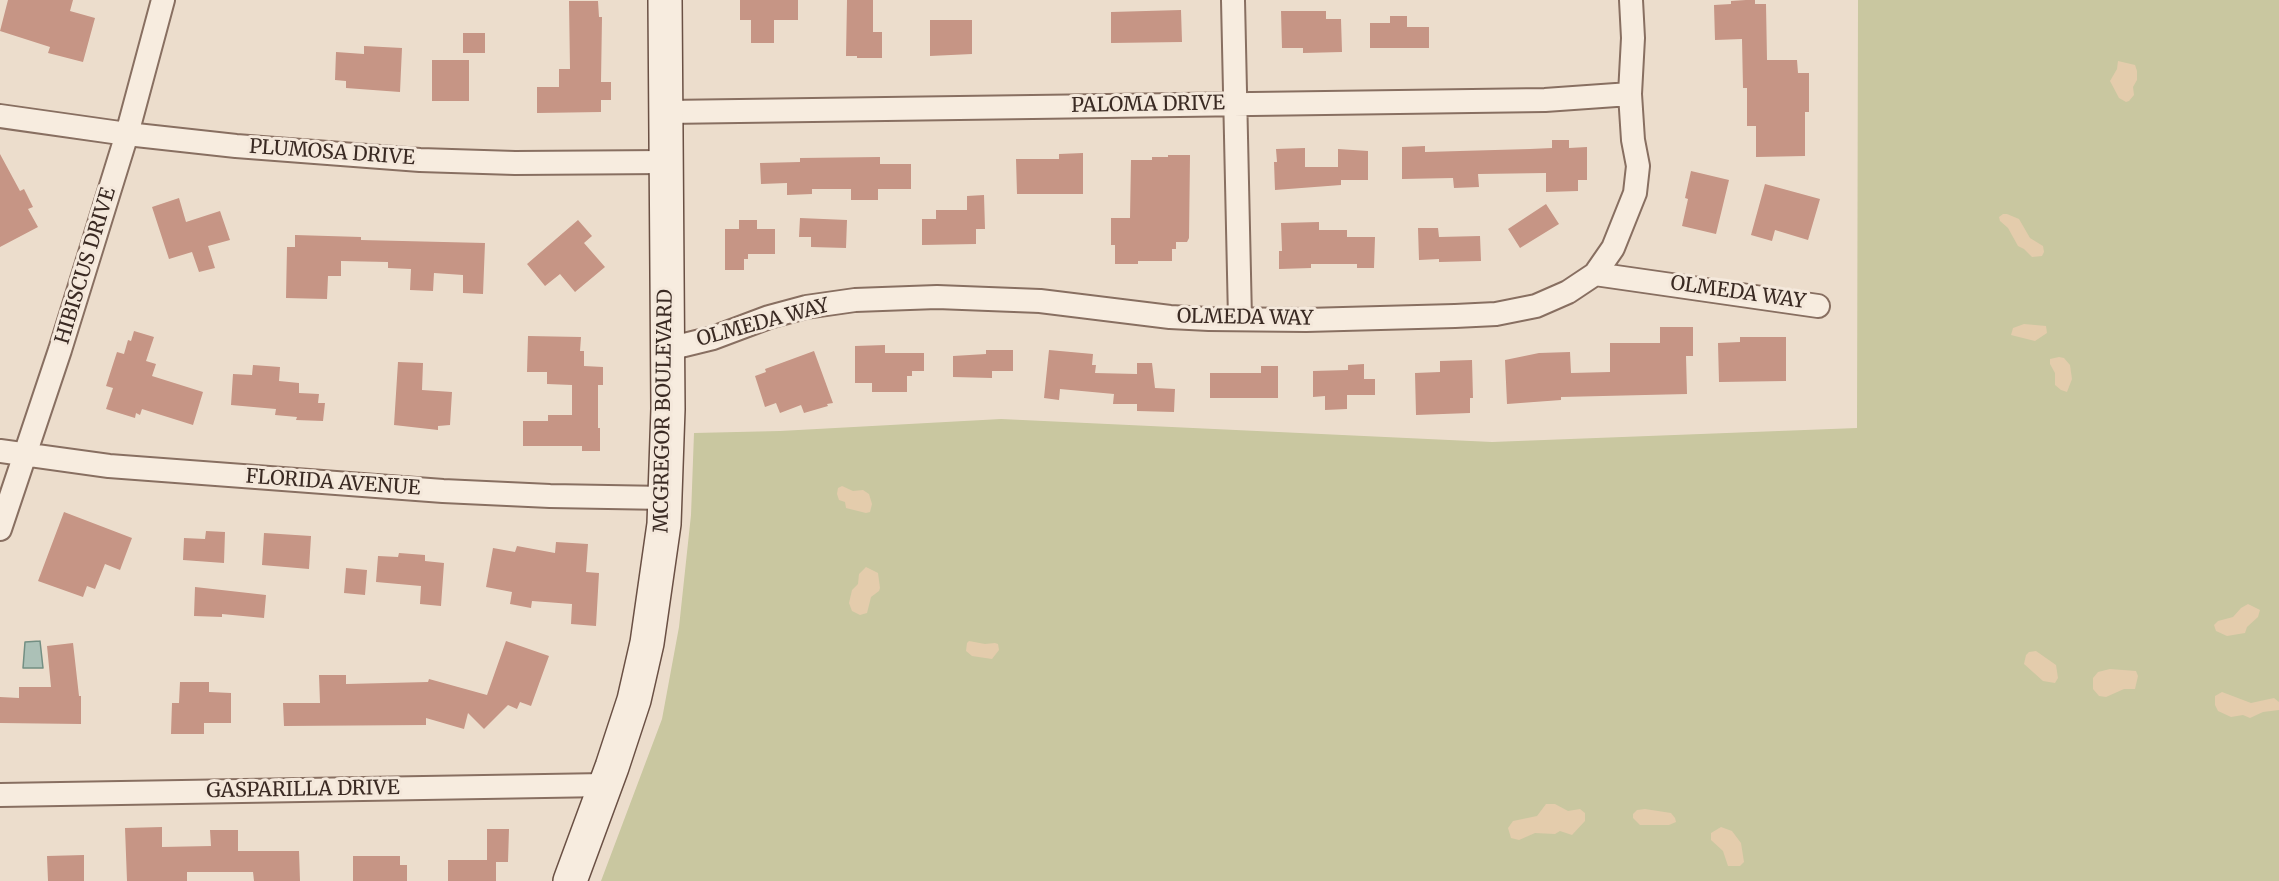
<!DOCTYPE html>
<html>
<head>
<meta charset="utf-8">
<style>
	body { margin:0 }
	canvas { display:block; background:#ecddcc }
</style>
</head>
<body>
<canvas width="2279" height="881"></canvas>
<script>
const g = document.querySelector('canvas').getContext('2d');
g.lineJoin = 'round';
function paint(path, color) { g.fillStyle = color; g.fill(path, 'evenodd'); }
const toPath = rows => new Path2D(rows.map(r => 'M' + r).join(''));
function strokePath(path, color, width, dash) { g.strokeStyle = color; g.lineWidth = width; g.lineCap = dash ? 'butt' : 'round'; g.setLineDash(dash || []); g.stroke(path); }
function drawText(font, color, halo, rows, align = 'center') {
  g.font = font + ' Merriweather,serif'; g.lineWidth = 6; g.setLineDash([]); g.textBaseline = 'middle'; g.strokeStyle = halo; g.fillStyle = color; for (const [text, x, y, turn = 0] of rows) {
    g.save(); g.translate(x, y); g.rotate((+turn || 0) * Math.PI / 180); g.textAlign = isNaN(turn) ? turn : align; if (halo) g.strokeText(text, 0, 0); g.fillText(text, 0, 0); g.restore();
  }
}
paint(toPath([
	[1858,0,2279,0,2279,881,601,881,662,719,679,627,691,515,694,433,780,431,1001,419,1492,442,1857,428]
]), '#c9c7a0');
paint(toPath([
	[2118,61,2135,65,2137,71,2137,80,2133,87,2134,95,2129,101,2126,102,2119,98,2110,81,2117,69],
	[2003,214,2007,214,2019,219,2030,238,2043,246,2044,252,2042,256,2032,257,2024,249,2018,246,2008,228,2000,221,1999,217],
	[2024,324,2046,326,2047,333,2035,341,2011,335,2013,328],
	[2059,357,2064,358,2070,365,2072,379,2067,392,2061,390,2055,385,2055,373,2050,364,2050,359],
	[842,486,853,491,863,490,869,494,872,504,870,512,866,513,846,508,845,502,839,500,837,494,838,488],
	[866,567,878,573,880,588,879,591,871,597,867,613,860,615,852,611,849,603,852,590,858,584,859,574],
	[2248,604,2260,610,2258,617,2247,627,2245,633,2227,636,2216,631,2214,625,2218,621,2233,617,2241,608],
	[969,641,985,644,995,643,998,644,999,650,992,659,972,656,966,651,967,643],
	[2036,651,2056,665,2058,678,2055,683,2043,681,2024,664,2026,655,2029,652],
	[2110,669,2136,671,2138,676,2135,689,2124,689,2106,697,2099,696,2093,689,2093,678,2098,672],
	[2222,692,2251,703,2274,698,2279,702,2279,710,2263,712,2250,718,2243,715,2231,717,2218,711,2215,705,2215,696],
	[1546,804,1555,804,1568,811,1580,809,1585,813,1585,821,1572,835,1560,831,1555,834,1535,833,1519,840,1511,838,1508,828,1513,821,1537,816],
	[1645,809,1671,813,1675,818,1676,822,1669,825,1640,825,1633,818,1633,814,1637,810],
	[1721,827,1732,831,1741,843,1744,862,1740,866,1728,866,1723,851,1711,840,1711,833]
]), '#e4ccac');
const water = toPath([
	[40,641,43,668,23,668,25,642,40,641]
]);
paint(water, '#acc1b7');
strokePath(water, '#738f83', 1.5);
paint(toPath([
	[8,0,73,0,70,11,95,18,83,62,48,53,50,47,0,31],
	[740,0,798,0,798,20,774,20,774,43,751,43,751,20,740,20],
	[847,0,873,0,873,32,882,32,882,58,857,58,857,56,846,56],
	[1746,0,1755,0,1755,4,1766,4,1767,60,1797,60,1798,73,1809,73,1809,112,1805,112,1805,156,1756,157,1756,126,1747,126,1747,88,1743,88,1742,39,1715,40,1714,5,1731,4,1731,1],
	[569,1,598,1,599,17,602,17,601,82,611,82,611,100,601,100,601,112,537,113,537,87,559,87,559,69,570,69],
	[1181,10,1182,42,1111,43,1111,12],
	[1281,11,1326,11,1326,19,1341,19,1342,52,1303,53,1303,48,1282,48],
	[1390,16,1407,16,1407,27,1429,27,1429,48,1370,48,1370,23,1390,23],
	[930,20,972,20,972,54,930,56],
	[463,33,485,33,485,53,463,53],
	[364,46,402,48,400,92,346,88,346,81,335,80,336,52,364,54],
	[432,60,469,60,469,101,432,101],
	[1552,140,1569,140,1569,148,1587,147,1587,180,1578,180,1578,191,1546,192,1546,173,1478,174,1479,187,1454,188,1453,178,1402,179,1402,147,1425,146,1425,152,1530,149,1552,148],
	[1305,148,1305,167,1338,167,1338,149,1368,151,1368,180,1341,180,1341,185,1275,190,1274,162,1277,162,1276,149],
	[1083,153,1083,194,1017,194,1016,159,1059,159,1059,154],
	[0,154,20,191,24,189,33,207,28,209,38,227,0,247],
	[1168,155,1190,155,1189,238,1187,242,1176,242,1176,249,1172,249,1172,261,1138,261,1138,264,1115,264,1115,245,1111,245,1111,218,1130,218,1131,160,1152,160,1152,157,1168,157],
	[880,157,880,164,911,164,911,189,878,189,878,200,851,200,851,189,812,189,812,194,787,195,787,183,761,184,760,163,800,162,800,158],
	[1691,171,1729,180,1716,234,1682,226,1688,199,1685,198],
	[1765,184,1820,199,1808,240,1775,230,1772,241,1751,235],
	[984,195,985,229,976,229,976,244,922,245,922,219,936,219,936,210,967,210,967,196],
	[179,198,186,222,220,211,230,240,208,246,215,268,199,272,192,252,169,259,152,207],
	[1546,204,1559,224,1520,248,1508,229],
	[800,218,847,220,846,248,811,247,811,237,799,237],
	[578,220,592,236,584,243,605,267,575,292,560,274,545,286,527,264],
	[739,220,757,220,757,229,775,229,775,254,748,254,748,259,744,259,744,270,725,270,725,229,739,229],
	[1319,222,1319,230,1347,230,1347,237,1375,237,1374,268,1357,268,1357,264,1311,264,1311,268,1279,269,1279,251,1282,251,1281,223],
	[1418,228,1438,228,1439,237,1480,236,1481,261,1439,262,1439,259,1419,260],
	[295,235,361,237,361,240,485,243,483,294,463,293,463,275,434,273,433,291,410,290,411,269,388,268,388,262,341,261,341,276,328,276,327,299,286,298,287,247,295,247],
	[1660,327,1693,327,1693,356,1686,356,1687,394,1561,397,1561,400,1507,404,1505,360,1539,353,1570,352,1571,373,1610,372,1610,343,1660,343],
	[134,331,154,337,146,361,156,364,152,376,203,392,193,425,142,409,140,415,136,413,135,418,106,409,113,388,106,386,117,352,124,354,128,340,131,341],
	[528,336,581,337,580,351,584,351,584,366,603,367,603,385,598,385,598,428,600,428,600,451,582,451,582,446,523,446,523,421,548,421,548,415,572,415,572,385,547,384,547,372,527,372],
	[1740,337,1786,337,1786,381,1719,382,1718,343,1740,342],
	[885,345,885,353,924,353,924,371,912,371,912,376,907,376,907,392,872,392,872,383,855,383,855,346],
	[986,350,1013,350,1013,371,992,371,992,378,953,377,953,356,986,354],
	[1049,350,1093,354,1092,365,1096,365,1095,373,1137,374,1137,363,1152,363,1155,388,1175,389,1174,412,1137,411,1137,404,1113,404,1114,394,1060,389,1059,400,1044,398],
	[814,351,833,403,827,404,828,406,804,413,801,405,780,413,776,403,765,407,755,376,766,372,765,369],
	[1472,360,1473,398,1470,398,1470,413,1416,415,1415,373,1440,372,1440,361],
	[398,362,423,363,422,390,452,392,450,425,438,426,438,430,394,425],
	[1364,364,1364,379,1375,379,1375,395,1347,395,1347,409,1325,410,1325,396,1313,397,1313,371,1348,370,1348,365],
	[253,365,280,367,279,381,299,383,299,393,319,394,318,403,325,403,323,421,296,420,297,417,275,415,276,409,231,405,233,374,252,375],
	[1261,366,1278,366,1278,398,1210,398,1210,373,1261,373],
	[64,512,132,538,120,570,105,564,95,589,87,586,83,597,38,581],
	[206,531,225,532,224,563,183,560,184,538,205,539],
	[264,533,311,536,309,569,262,565],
	[556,542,588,544,586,572,599,573,596,626,571,624,572,604,532,601,531,608,510,604,512,592,486,587,493,548,515,552,517,546,555,553],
	[399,553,425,555,425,561,444,563,441,606,420,604,421,586,376,582,378,556,398,557],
	[346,568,367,570,365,595,344,593],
	[195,587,266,595,264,618,222,614,222,617,194,616],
	[506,641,549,656,531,706,520,702,517,709,508,705,484,729,468,713,464,729,426,718,426,725,284,726,283,703,320,703,319,675,346,675,346,684,428,682,429,679,487,695],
	[73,643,79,696,81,696,81,724,0,723,0,697,19,698,19,687,51,687,47,646],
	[180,682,209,682,209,692,231,693,231,723,204,723,204,734,171,734,172,703,179,703],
	[162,827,162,847,211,846,210,830,238,830,238,851,299,851,300,881,254,881,253,872,187,872,187,881,127,881,125,828],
	[487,829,509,829,508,862,496,862,496,881,448,881,448,860,487,860],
	[84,855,84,881,48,881,47,856],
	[353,856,400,856,400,865,407,865,407,881,353,881]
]), '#c69585');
const street = toPath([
	[1233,0,1240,319],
	[666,112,1545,100,1630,94],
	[0,116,127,134,236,146,420,160,515,163,665,162],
	[1595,274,1613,248,1635,193,1638,166,1633,140,1630,94,1633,38,1631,0],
	[668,349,713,338,769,317,806,307,855,300,937,297,1040,301,1170,317,1209,319,1306,320,1455,316,1496,314,1536,306,1568,292,1595,274,1818,306],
	[0,451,109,466,443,491,550,496,666,498],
	[0,529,60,350,127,134,163,0],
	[0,795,605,785]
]);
const secondary = toPath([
	[570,881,612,767,634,700,647,643,664,524,668,409,665,0]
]);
strokePath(street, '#886f61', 26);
strokePath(secondary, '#6a5044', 36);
strokePath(street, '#f7ecdf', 22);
strokePath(secondary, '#f7ecdf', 33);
drawText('20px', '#3a2a23', '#f4e8db', [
	["PALOMA DRIVE",1148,105,-1],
	["PLUMOSA DRIVE",332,153,4],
	["HIBISCUS DRIVE",86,266,-73],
	["OLMEDA WAY",1738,293,8],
	["OLMEDA WAY",1245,318,1],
	["OLMEDA WAY",763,323,-15],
	["MCGREGOR BOULEVARD",664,411,-89],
	["FLORIDA AVENUE",333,483,4],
	["GASPARILLA DRIVE",303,790,-1]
]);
</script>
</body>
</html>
